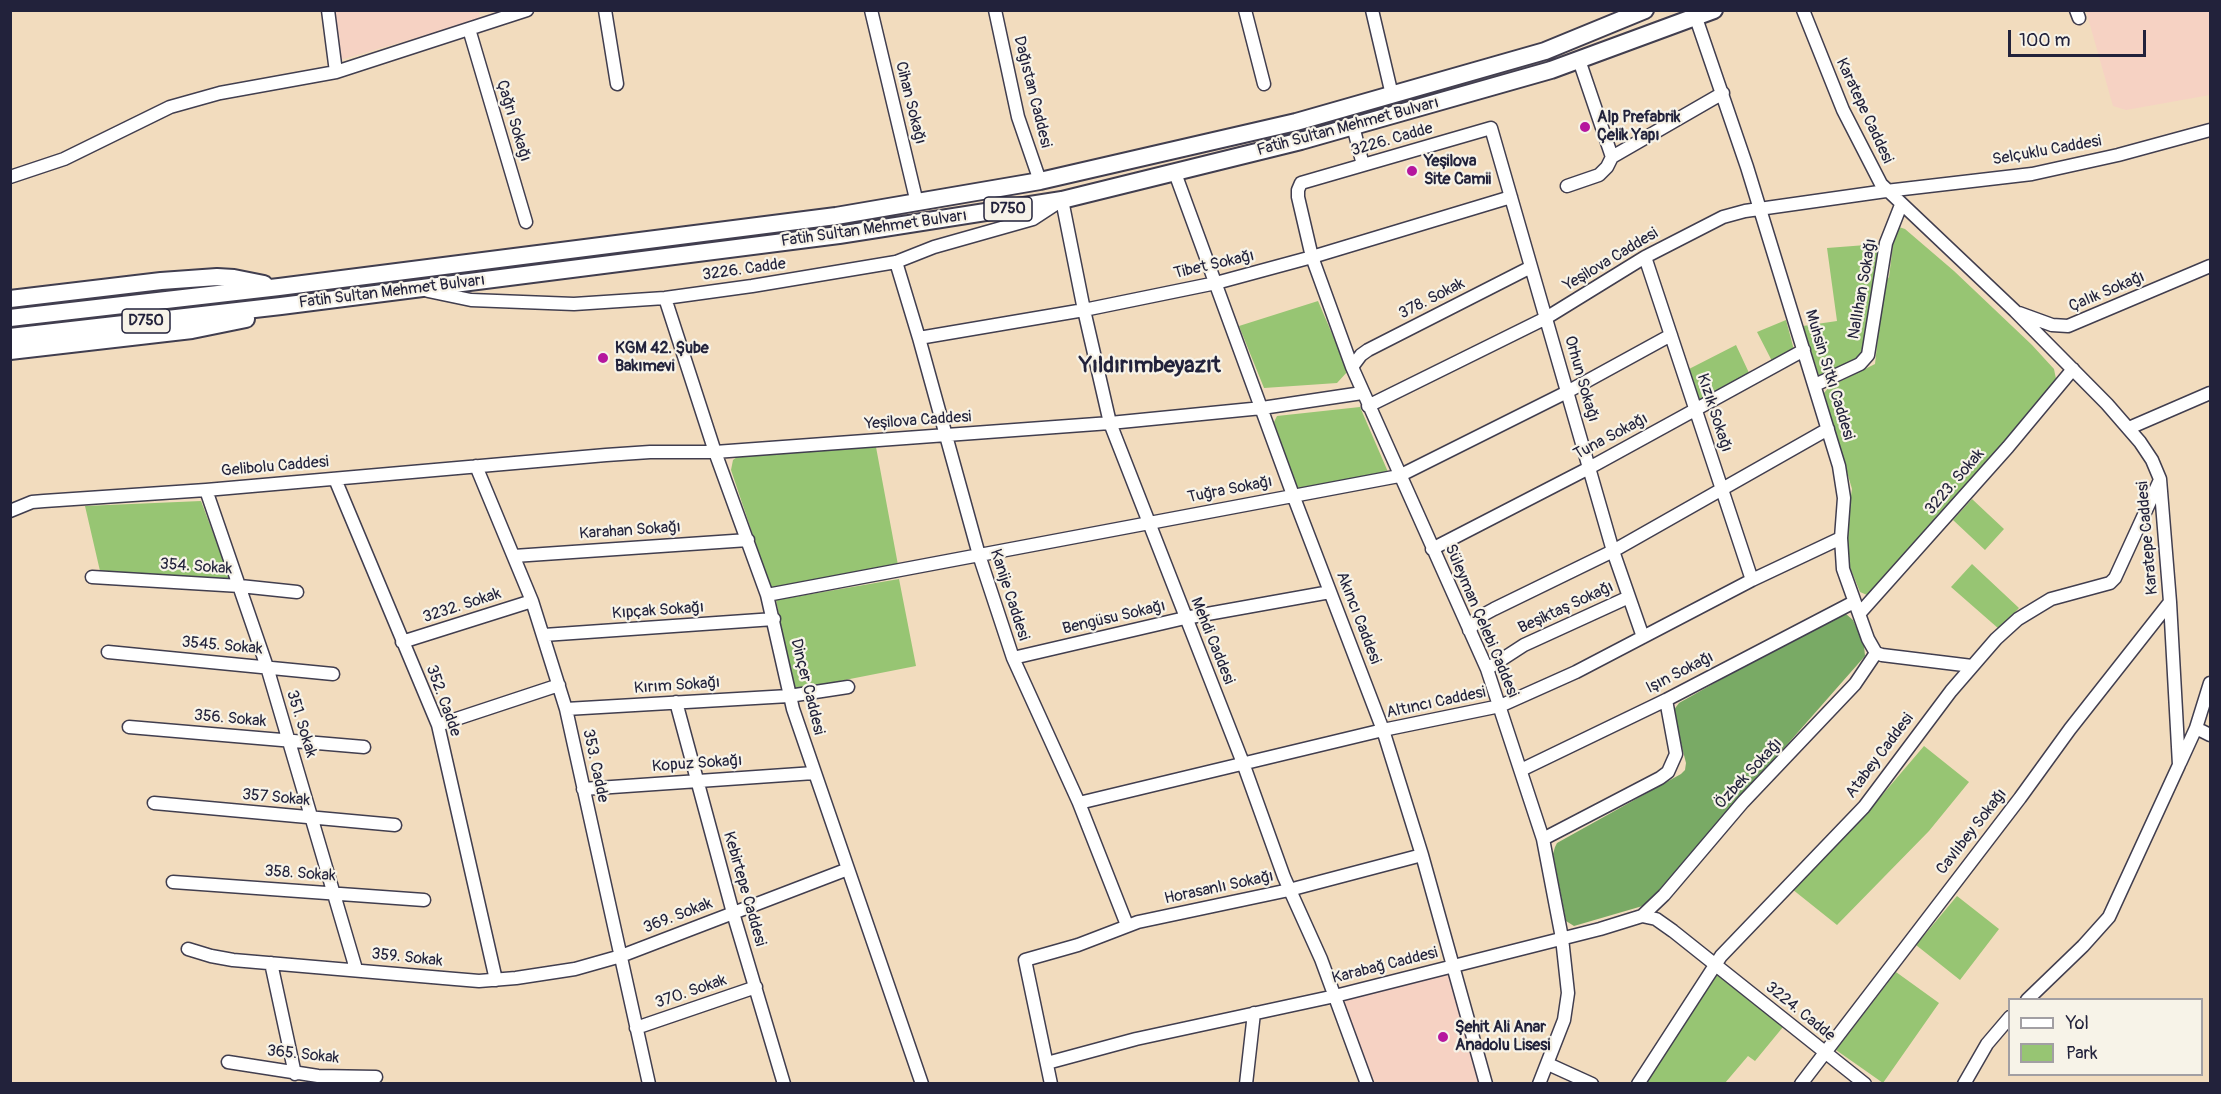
<!DOCTYPE html>
<html>
<head>
<meta charset="utf-8">
<style>
	body { margin:0 }
	#map { position:relative; width:2221px; height:1094px; overflow:hidden; background:#f2dcbe; font-family:Pangolin,sans-serif }
	canvas { display:block }
	.frame { position:absolute; inset:0; border:12px solid #22223b; pointer-events:none }
	.legend { position:absolute; left:2008px; top:998px; width:195px; height:78px; box-sizing:border-box; background:#f7f3e8; border:2px solid #a29fa3; margin:0; padding:8px 10px; list-style:none; font-size:18px; color:#22223b }
	.legend li { display:flex; align-items:center; gap:12px; height:30px }
	.legend b { width:30px; border:2px solid #a29fa3 }
	.scale { position:absolute; left:2008px; top:30px; width:138px; height:27px; box-sizing:border-box; border:3px solid #22223b; border-top:0; padding-left:8px; font-size:18px; line-height:21px; white-space:nowrap; color:#22223b; -webkit-text-stroke:4px #f7f3e8; paint-order:stroke }
</style>
</head>
<body>
<div id="map">
<canvas width="2221" height="1094"></canvas>
<div class="frame"></div>
<ul class="legend">
<li><b style="height:8px;background:#fff"></b>Yol</li>
<li><b style="height:16px;background:#97c573"></b>Park</li>
</ul>
<div class="scale">100 m</div>
</div>
<script>
const g = document.querySelector('canvas').getContext('2d');
g.lineJoin = 'round';
function paint(path, color) { g.fillStyle = color; g.fill(path, 'evenodd'); }
const toPath = rows => new Path2D(rows.map(r => 'M' + r).join(''));
function strokePath(path, color, width, dash) { g.strokeStyle = color; g.lineWidth = width; g.lineCap = dash ? 'butt' : 'round'; g.setLineDash(dash || []); g.stroke(path); }
function drawText(font, color, halo, rows, align = 'center') {
  g.font = font + ' Pangolin,sans-serif'; g.lineWidth = 4.5; g.setLineDash([]); g.textBaseline = 'middle'; g.strokeStyle = halo; g.fillStyle = color; for (const [text, x, y, turn = 0] of rows) {
    g.save(); g.translate(x, y); g.rotate((+turn || 0) * Math.PI / 180); g.textAlign = isNaN(turn) ? turn : align; if (halo) g.strokeText(text, 0, 0); g.fillText(text, 0, 0); g.restore();
  }
}
paint(toPath([
	[332,11,479,11,480,19,337,61],
	[2086,11,2210,11,2210,95,2126,110,2113,106],
	[1448,972,1480,1083,1375,1083,1341,997]
]), '#f6d2c3');
paint(toPath([
	[1899,227,1905,229,1954,271,2032,345,2054,369,2056,379,2050,390,1867,595,1860,592,1847,560,1846,526,1852,489,1824,393,1829,387,1875,364,1884,283,1889,277,1895,229],
	[1879,244,1865,354,1819,376,1803,326,1837,321,1827,248],
	[1318,301,1348,371,1337,383,1264,388,1239,326],
	[1786,320,1794,350,1773,363,1757,332],
	[1736,345,1750,375,1699,403,1689,369],
	[1360,407,1388,472,1297,489,1274,422,1277,416],
	[876,447,898,565,771,589,731,470,733,460,737,457],
	[1972,499,2004,529,1985,550,1953,520],
	[201,501,231,580,100,571,85,506],
	[1972,564,2019,608,1999,629,1951,587],
	[899,579,916,666,794,690,776,600],
	[1924,746,1969,782,1929,831,1837,925,1792,889,1866,814],
	[1957,896,1999,929,1960,980,1916,945],
	[1896,972,1939,1003,1883,1083,1836,1050],
	[1717,975,1783,1027,1755,1061,1748,1056,1725,1083,1645,1084]
]), '#97c573');
paint(toPath([
	[1846,614,1853,620,1864,645,1865,656,1646,905,1574,926,1566,921,1553,854,1555,847,1557,843,1681,774,1685,770,1686,763,1673,711,1679,703,1791,640]
]), '#79aa65');
const minor = toPath([
	[328,10,336,72],
	[605,10,617,84],
	[871,10,917,203],
	[995,10,1018,117,1040,181],
	[1245,10,1264,84],
	[1372,10,1392,95],
	[1803,10,1843,110,1881,184,2015,311,2107,404,2140,442,2152,460,2160,479,2170,602,2179,765,2109,917,2083,946,2027,1000],
	[2076,10,2079,18],
	[1696,18,1747,167,1839,466,1844,498,1841,538,1843,569,1868,639,1876,653,1882,655,1972,666],
	[469,29,526,222],
	[1579,60,1612,157],
	[1353,126,1363,165],
	[1612,157,1723,93],
	[1175,173,1293,495,1383,730,1422,855,1486,1084],
	[10,177,64,159,170,107,220,93,336,72,527,10],
	[1567,186,1599,175,1607,167,1612,157],
	[1645,257,1752,580],
	[896,262,919,338,979,555,1013,658,1079,803,1127,925],
	[428,291,471,300,574,304,665,298,752,286,896,262,934,247,1033,219,1062,200,1084,310,1110,423,1243,763,1284,877,1321,959,1367,1084],
	[665,298,715,452,767,595,793,709,922,1084],
	[2019,313,2052,325,2068,326,2210,266],
	[919,338,1084,310,1216,283,1312,257,1511,197],
	[1352,367,1361,355,1368,350,1531,267],
	[1815,385,1860,364,1868,355,1886,243,1901,205],
	[1368,406,1546,318,1645,257,1723,217,1745,211,1886,191,2032,174,2118,155,2210,130],
	[2129,428,2210,393],
	[476,466,532,601,566,709,649,1084],
	[335,479,438,725,496,980],
	[206,490,267,667,356,969],
	[10,511,32,502,44,501,206,490,606,455,650,452,715,452,1110,423,1262,408,1362,393],
	[1432,549,1589,468,1804,350],
	[514,556,748,540],
	[92,577,240,586,297,592],
	[767,595,1399,476,1567,392,1671,335],
	[1859,614,2008,447,2073,369],
	[1469,630,1483,615,1494,609,1613,551,1828,429],
	[544,635,774,619],
	[402,642,532,601],
	[108,652,333,674],
	[1013,658,1185,618,1330,592],
	[1487,669,1524,645,1629,597],
	[676,702,733,913,784,1084],
	[566,709,789,696,848,687],
	[438,725,559,685],
	[129,727,364,747],
	[2196,728,2210,735],
	[2180,763,2196,728,2210,683],
	[1521,770,1666,700,1854,602],
	[583,789,814,773],
	[154,803,395,825],
	[1079,803,1383,730,1500,706,1576,672,1752,580,1841,538],
	[1543,839,1660,778,1668,772,1676,754,1666,700],
	[173,882,424,900],
	[1642,916,1664,895,1743,802,1855,684,1876,653],
	[188,949,211,956,233,960,455,979,479,981,516,978,575,969,621,956,848,869],
	[271,963,295,1074],
	[636,1028,756,987],
	[228,1062,318,1076,376,1077],
	[1047,1063,1136,1039,1335,996,1600,929,1642,916,1656,919,1673,931,1865,1084],
	[1548,1064,1592,1084],
	[1051,1084,1025,960,1078,945,1138,922,1289,890,1422,855],
	[1246,1084,1254,1013],
	[1539,1084,1564,1020,1568,993,1562,938,1543,839,1487,669,1352,367,1312,257,1298,197,1298,190,1301,183,1491,128,1613,551,1643,637],
	[1638,1084,1721,956,1864,807,1951,691,1996,639,2018,619,2051,599,2110,583,2115,578,2159,482],
	[1801,1084,2020,798,2070,729,2170,602],
	[1964,1084,1987,1044,2010,1017]
]);
const highway = toPath([
	[10,299,161,281,217,277,234,278,264,284],
	[10,318,279,287,836,216,1040,181,1296,122,1545,51,1645,10],
	[10,337,281,306,839,235,1062,200,1301,141,1551,70,1714,10],
	[10,351,192,330,246,319]
]);
strokePath(minor, '#413e4f', 15);
strokePath(highway, '#413e4f', 20);
strokePath(minor, '#fff', 12);
strokePath(highway, '#fff', 16);
for (const [x, y, r, color] of [
	[1585,127,6,"#b5179e"],
	[1412,171,6,"#b5179e"],
	[603,358,6,"#b5179e"],
	[1443,1037,6,"#b5179e"]
]) { const dot = new Path2D(); dot.arc(x, y, r, 0, 2 * Math.PI); g.fillStyle = color; g.fill(dot); strokePath(dot, '#f7f3e8', 2); }
for (const [x, y, w] of [
	[1008,209,48],
	[146,321,48]
]) { const box = new Path2D(); box.roundRect(x - w / 2, y - 12, w, 24, 4.5); g.fillStyle = '#f7f3e8'; g.fill(box); strokePath(box, '#22223b', 1.5); }
drawText('bold 15px', '#22223b', null, [
	["D750",1008,209],
	["D750",146,321]
]);
drawText('16px', '#22223b', '#f7f3e8', [
	["Dağıstan Caddesi",1032,92,76],
	["Cihan Sokağı",910,103,76],
	["Karatepe Caddesi",1864,111,65],
	["Çağrı Sokağı",513,121,73],
	["Fatih Sultan Mehmet Bulvarı",1348,127,-15],
	["3226. Cadde",1392,140,-16],
	["Selçuklu Caddesi",2047,151,-10],
	["Fatih Sultan Mehmet Bulvarı",874,229,-8],
	["Yeşilova Caddesi",1611,260,-31],
	["Tibet Sokağı",1214,265,-13],
	["3226. Cadde",744,270,-8],
	["Nallıhan Sokağı",1863,289,-80],
	["Fatih Sultan Mehmet Bulvarı",392,292,-7],
	["Çalık Sokağı",2107,292,-23],
	["378. Sokak",1432,299,-27],
	["Muhsin Sıtkı Caddesi",1829,375,73],
	["Orhun Sokağı",1581,379,74],
	["Kızık Sokağı",1714,413,72],
	["Yeşilova Caddesi",918,421,-4],
	["Tuna Sokağı",1611,437,-28],
	["Gelibolu Caddesi",275,467,-5],
	["3223. Sokak",1955,482,-49],
	["Tuğra Sokağı",1230,490,-11],
	["Karahan Sokağı",630,531,-4],
	["Karatepe Caddesi",2148,538,-95],
	["354. Sokak",196,567,4],
	["Kanije Caddesi",1009,595,72],
	["3232. Sokak",462,606,-18],
	["Beşiktaş Sokağı",1566,608,-25],
	["Kıpçak Sokağı",658,611,-4],
	["Bengüsu Sokağı",1114,618,-13],
	["Akıncı Caddesi",1358,618,69],
	["Süleyman Çelebi Caddesi",1481,621,67],
	["Mehdi Caddesi",1212,641,68],
	["3545. Sokak",222,646,5],
	["Işın Sokağı",1680,673,-27],
	["Kırım Sokağı",677,686,-4],
	["Dinçer Caddesi",807,687,76],
	["352. Cadde",443,701,70],
	["Altıncı Caddesi",1436,703,-12],
	["356. Sokak",230,719,5],
	["351. Sokak",301,724,73],
	["Atabey Caddesi",1880,756,-53],
	["Kopuz Sokağı",697,764,-4],
	["353. Cadde",595,766,78],
	["Özbek Sokağı",1749,774,-47],
	["357 Sokak",276,798,5],
	["Cavlıbey Sokağı",1972,832,-52],
	["358. Sokak",300,874,4],
	["Horasanlı Sokağı",1219,888,-12],
	["Kebirtepe Caddesi",744,889,74],
	["369. Sokak",678,916,-21],
	["359. Sokak",407,958,6],
	["Karabağ Caddesi",1385,966,-14],
	["370. Sokak",691,992,-19],
	["3224. Cadde",1800,1012,39],
	["365. Sokak",303,1055,6]
]);
drawText('bold 16px', '#22223b', '#f7f3e8', [
	["Alp Prefabrik",1597,118],
	["Çelik Yapı",1597,136],
	["Yeşilova",1424,162],
	["Site Camii",1424,180],
	["KGM 42. Şube",615,349],
	["Bakımevi",615,367],
	["Şehit Ali Anar",1455,1028],
	["Anadolu Lisesi",1455,1046]
], 'left');
drawText('bold 22px', '#22223b', '#f7f3e8', [
	["Yıldırımbeyazıt",1150,366]
]);
</script>
</body>
</html>
